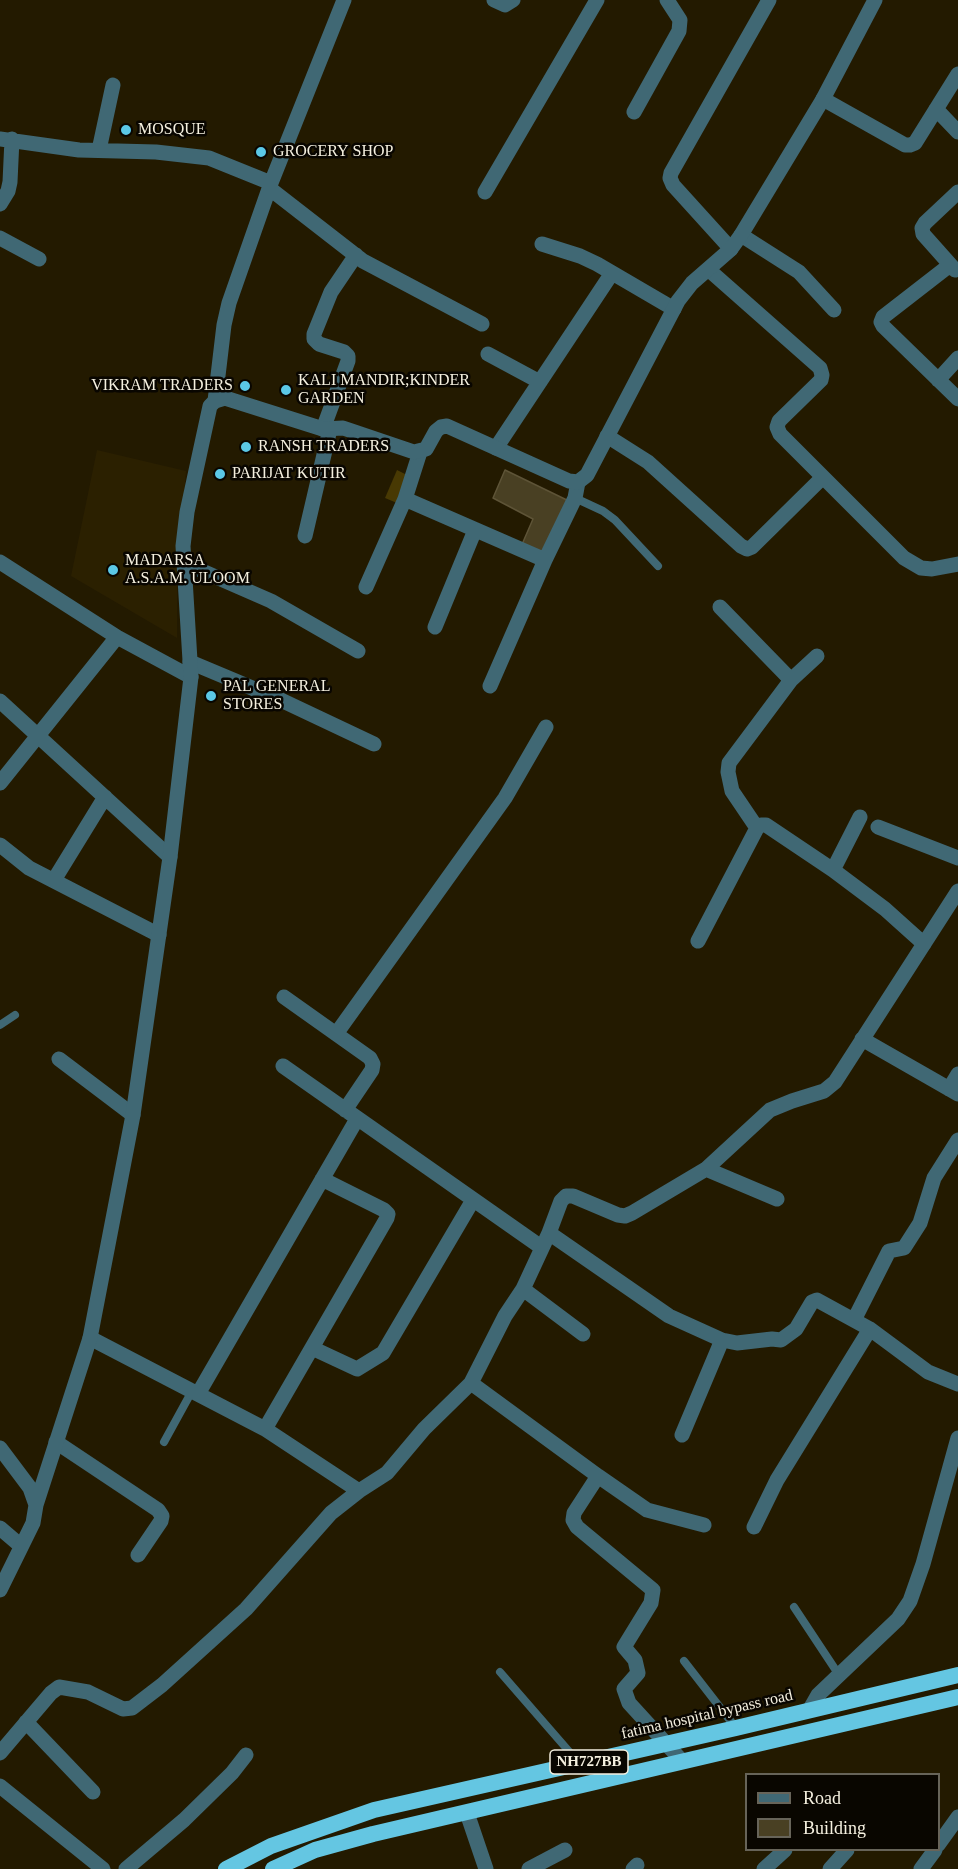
<!DOCTYPE html>
<html>
<head>
<meta charset="utf-8">
<style>
	body { margin:0 }
	#map { position:relative; width:958px; height:1869px; overflow:hidden; background:#231a00; font-family:Georgia,serif }
	canvas { display:block }
	.legend { position:absolute; left:745px; top:1773px; width:195px; height:78px; box-sizing:border-box; background:#090600; border:2px solid #676459; margin:0; padding:8px 10px; list-style:none; font-size:18px; color:#f5f0df }
	.legend li { display:flex; align-items:center; gap:12px; height:30px }
	.legend b { width:30px; border:2px solid #676459 }
</style>
</head>
<body>
<div id="map">
<canvas width="958" height="1869"></canvas>
<ul class="legend">
<li><b style="height:8px;background:#406874"></b>Road</li>
<li><b style="height:16px;background:#494023"></b>Building</li>
</ul>
</div>
<script>
const g = document.querySelector('canvas').getContext('2d');
g.lineJoin = 'round';
function paint(path, color) { g.fillStyle = color; g.fill(path, 'evenodd'); }
const toPath = rows => new Path2D(rows.map(r => 'M' + r).join(''));
function strokePath(path, color, width, dash) { g.strokeStyle = color; g.lineWidth = width; g.lineCap = dash ? 'butt' : 'round'; g.setLineDash(dash || []); g.stroke(path); }
function drawText(font, color, halo, rows, align = 'center') {
  g.font = font + ' Georgia,serif'; g.lineWidth = 5; g.setLineDash([]); g.textBaseline = 'middle'; g.strokeStyle = halo; g.fillStyle = color; for (const [text, x, y, turn = 0] of rows) {
    g.save(); g.translate(x, y); g.rotate((+turn || 0) * Math.PI / 180); g.textAlign = isNaN(turn) ? turn : align; if (halo) g.strokeText(text, 0, 0); g.fillText(text, 0, 0); g.restore();
  }
}
paint(toPath([
	[97,450,186,471,177,580,177,638,71,576]
]), '#2b2000');
paint(toPath([
	[397,470,407,475,397,503,385,498]
]), '#483903');
const building = toPath([
	[505,470,573,503,545,560,520,549,533,519,493,498,505,470]
]);
paint(building, '#494023');
strokePath(building, '#5e5437', 1.5);
strokePath(toPath([
	[575,498,603,511,615,520,658,566],
	[0,1025,15,1015],
	[164,1442,192,1391],
	[794,1607,839,1675],
	[684,1661,736,1728],
	[500,1672,580,1764]
]), '#406874', 8);
strokePath(toPath([
	[494,0,505,5,513,0],
	[823,99,905,145,910,145,915,143,958,74],
	[936,109,958,132],
	[634,112,679,31,680,20,667,0],
	[0,139,79,150,156,152,209,158,271,183],
	[99,150,113,85],
	[269,188,363,261,482,324],
	[485,192,597,0],
	[0,204,8,191,10,182,12,139],
	[741,235,799,272,834,310],
	[0,238,39,259],
	[542,244,580,256,597,264,674,309],
	[731,249,673,185,670,178,671,173,769,0],
	[950,265,883,317,881,322,883,326,958,399],
	[709,270,820,368,822,375,821,380,779,421,777,427,780,434,904,558,921,568,932,569,958,564],
	[955,270,923,234,922,228,925,223,958,192],
	[488,354,540,382],
	[938,380,958,358],
	[215,401,224,325,229,303,271,183,344,0],
	[323,429,348,361,348,356,344,352,319,344,314,339,314,334,331,292,356,255],
	[607,436,648,462,741,546,747,549,752,547,822,478],
	[496,448,612,273],
	[405,499,545,560],
	[305,536,330,429],
	[0,562,117,637,191,677],
	[184,563,271,601,358,651],
	[366,587,405,499,420,452],
	[720,607,791,680],
	[435,627,475,530],
	[190,662,283,701,374,744],
	[490,686,545,560,575,498,578,482],
	[0,701,170,857],
	[0,783,117,637],
	[878,827,958,858],
	[757,828,732,791,728,772,729,763,791,680,817,656],
	[0,845,29,868,159,935],
	[833,870,860,817],
	[54,880,105,797],
	[698,941,757,828,761,825,766,825,833,870,885,909,924,944],
	[284,997,370,1058,373,1064,372,1070,345,1110],
	[336,1034,505,798,546,727],
	[862,1039,958,1094],
	[59,1059,133,1115],
	[283,1066,541,1247],
	[949,1089,958,1074],
	[706,1169,777,1199],
	[549,1233,561,1201,566,1196,573,1196,618,1215,625,1216,632,1213,706,1169,770,1110,792,1101,824,1091,835,1082,958,891],
	[523,1289,583,1334],
	[854,1320,889,1251,904,1248,920,1223,934,1178,958,1140],
	[90,1338,265,1429,359,1491],
	[312,1348,357,1369,383,1353,473,1200],
	[471,1383,598,1476,647,1510,704,1525],
	[198,1394,357,1119],
	[265,1429,387,1218,388,1214,384,1210,322,1179],
	[682,1435,722,1340],
	[56,1442,158,1510,162,1516,161,1521,138,1555],
	[598,1476,574,1513,573,1520,577,1527,653,1590,651,1603,624,1647,635,1660,638,1673,624,1689,629,1703,682,1761],
	[754,1527,777,1480,870,1329,928,1372,958,1384],
	[0,1528,21,1546],
	[810,1709,818,1695,898,1619,910,1601,923,1564,958,1438],
	[26,1722,93,1792],
	[0,1753,51,1693,59,1687,88,1692,123,1709,132,1708,162,1685,246,1609,331,1513,359,1491,387,1473,424,1429,471,1383,505,1316,523,1289,549,1233,669,1316,722,1340,737,1343,772,1339,781,1340,796,1329,812,1302,817,1300,870,1329],
	[0,1786,103,1869],
	[467,1813,486,1869],
	[938,1845,958,1817],
	[126,1869,184,1820,232,1773,246,1755],
	[529,1869,565,1850],
	[633,1869,637,1865],
	[764,1869,785,1850],
	[830,1869,847,1850],
	[921,1869,935,1850]
]), '#406874', 15);
strokePath(toPath([
	[0,1448,30,1488,36,1505],
	[0,1590,33,1523,36,1505,90,1338,133,1115,170,857,191,677,183,546,187,512,210,406,215,401,225,398,323,429,343,428,349,430,414,452,426,449,436,431,441,427,447,426,569,481,578,482,587,475,678,301,692,283,731,249,741,235,823,99,875,0]
]), '#406874', 15);
strokePath(toPath([
	[226,1869,271,1846,374,1810,736,1728,958,1675],
	[273,1869,315,1850,373,1834,958,1697]
]), '#64c6e2', 16);
for (const [x, y, r, color] of [
	[126,130,6,"#5bc8e6"],
	[261,152,6,"#5bc8e6"],
	[245,386,6,"#5bc8e6"],
	[286,390,6,"#5bc8e6"],
	[246,447,6,"#5bc8e6"],
	[220,474,6,"#5bc8e6"],
	[113,570,6,"#5bc8e6"],
	[211,696,6,"#5bc8e6"]
]) { const dot = new Path2D(); dot.arc(x, y, r, 0, 2 * Math.PI); g.fillStyle = color; g.fill(dot); strokePath(dot, '#090600', 2); }
for (const [x, y, w] of [
	[589,1762,78]
]) { const box = new Path2D(); box.roundRect(x - w / 2, y - 12, w, 24, 4.5); g.fillStyle = '#090600'; g.fill(box); strokePath(box, '#f5f0df', 1.5); }
drawText('bold 15px', '#f5f0df', null, [
	["NH727BB",589,1762]
]);
drawText('16px', '#f5f0df', '#090600', [
	["MOSQUE",138,130],
	["GROCERY SHOP",273,152],
	["KALI MANDIR;KINDER",298,381],
	["GARDEN",298,399],
	["VIKRAM TRADERS",233,386,"right"],
	["RANSH TRADERS",258,447],
	["PARIJAT KUTIR",232,474],
	["MADARSA",125,561],
	["A.S.A.M. ULOOM",125,579],
	["PAL GENERAL",223,687],
	["STORES",223,705]
], 'left');
drawText('16px', '#f5f0df', '#090600', [
	["fatima hospital bypass road",707,1715,-13]
]);
</script>
</body>
</html>
